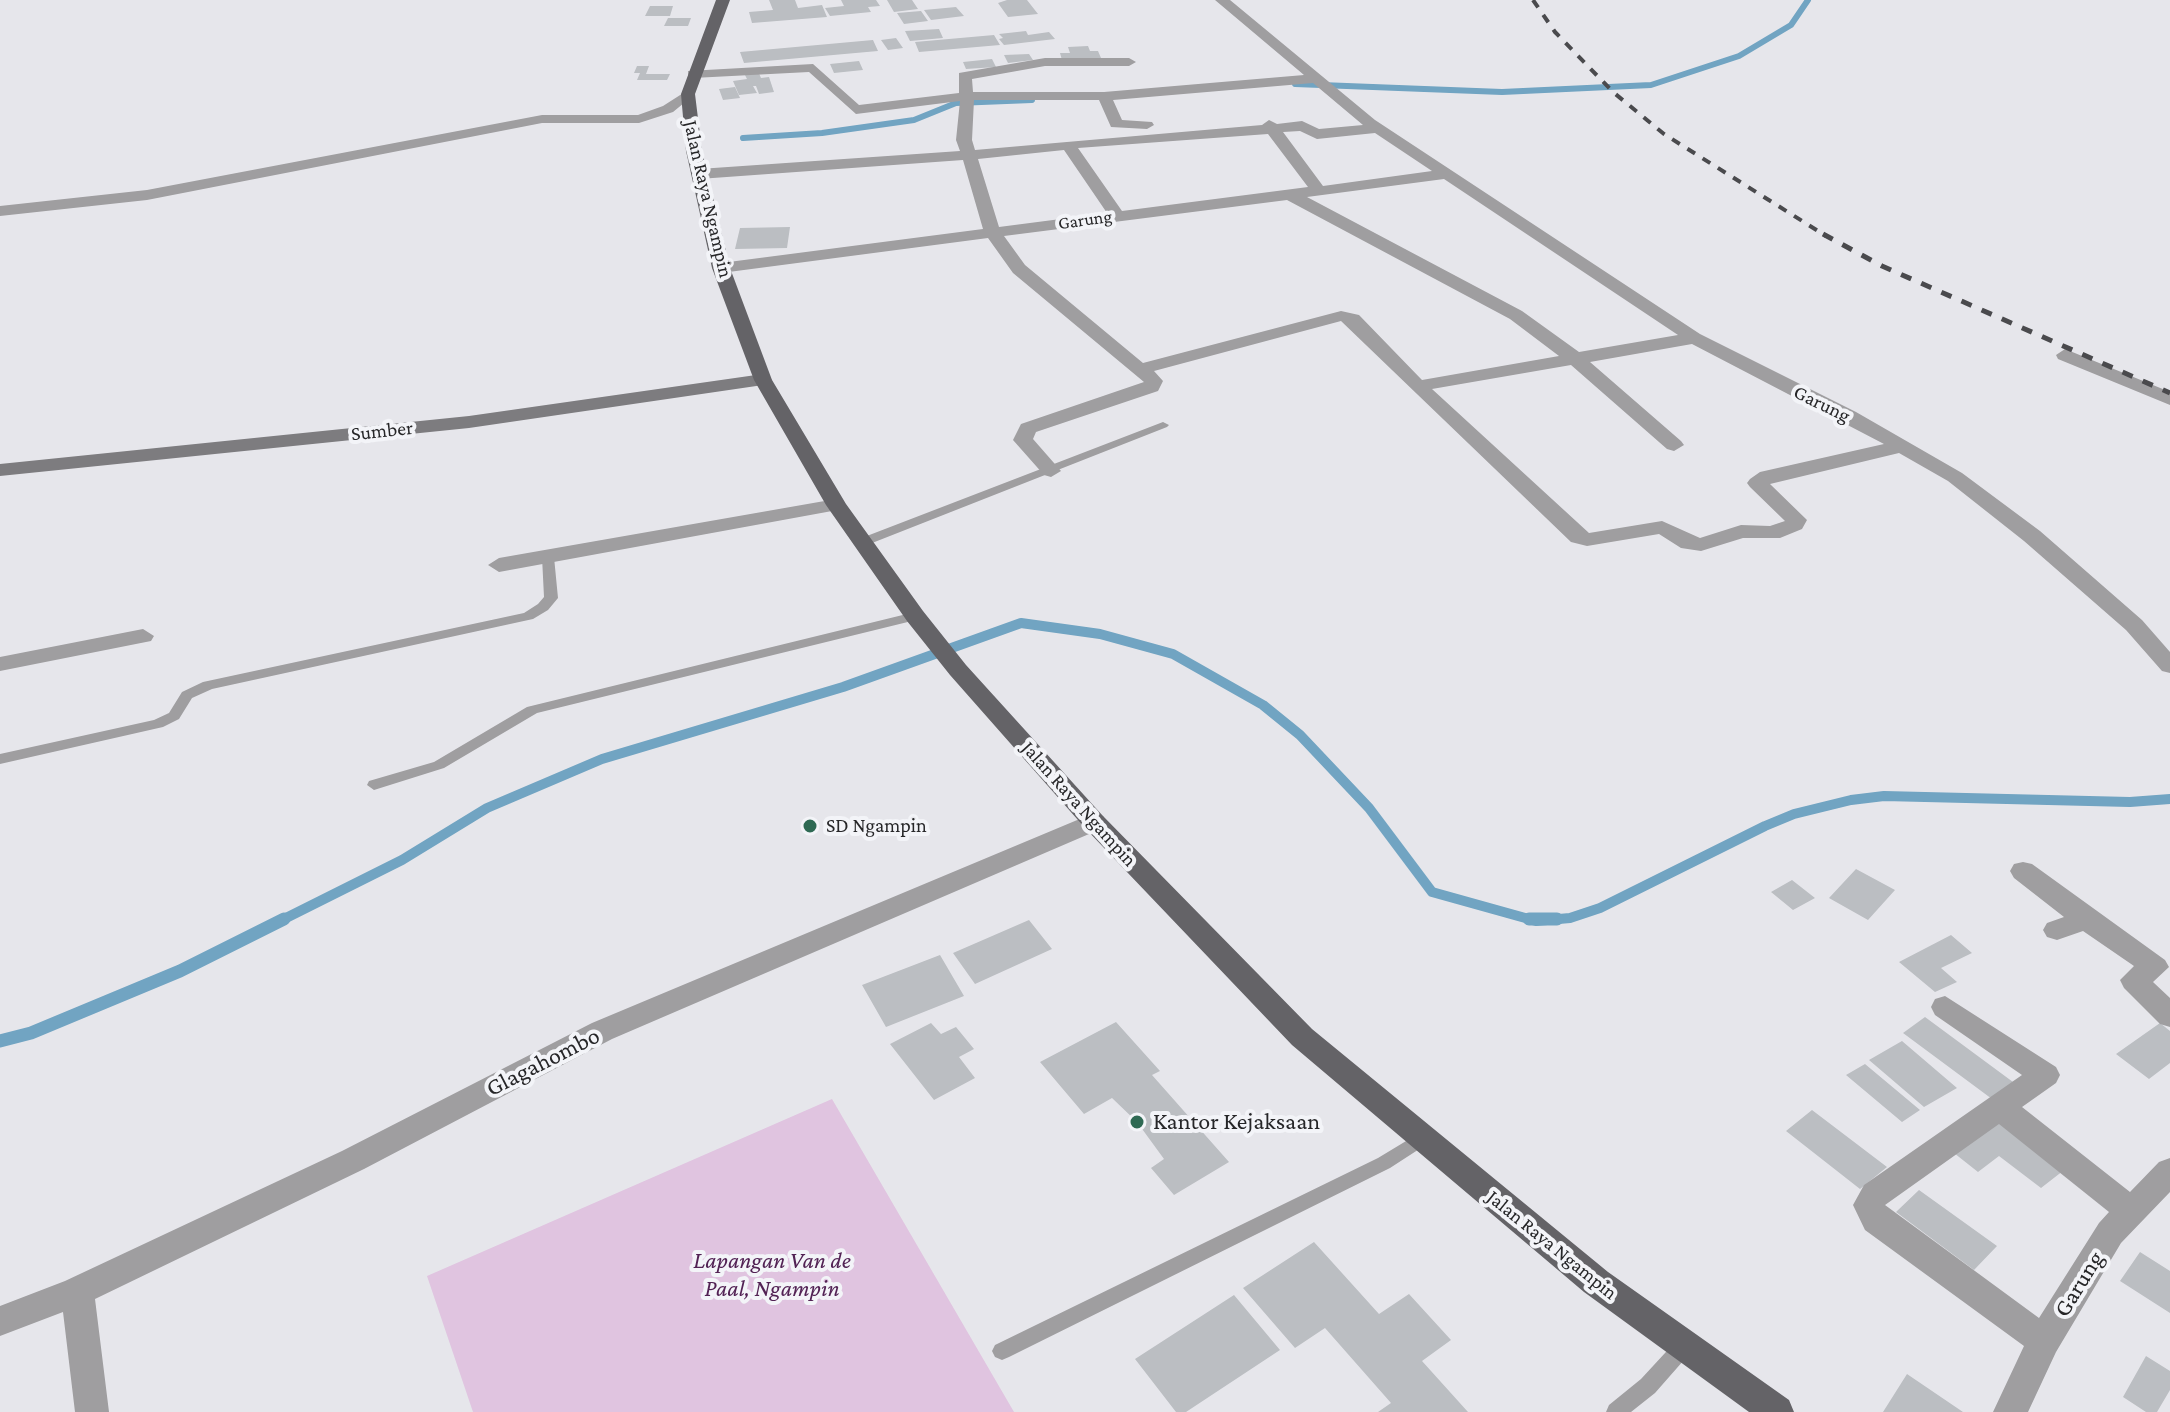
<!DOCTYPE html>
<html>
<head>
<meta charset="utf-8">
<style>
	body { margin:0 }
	canvas { display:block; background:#e6e6eb }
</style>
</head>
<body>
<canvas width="2170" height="1412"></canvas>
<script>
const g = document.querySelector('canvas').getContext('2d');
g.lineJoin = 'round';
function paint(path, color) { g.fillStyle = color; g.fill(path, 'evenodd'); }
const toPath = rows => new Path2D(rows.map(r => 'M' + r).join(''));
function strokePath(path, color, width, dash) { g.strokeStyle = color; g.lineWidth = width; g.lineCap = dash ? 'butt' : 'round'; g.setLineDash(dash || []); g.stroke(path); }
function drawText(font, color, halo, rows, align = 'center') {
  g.font = font + ' "Crimson Pro",serif'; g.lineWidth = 8; g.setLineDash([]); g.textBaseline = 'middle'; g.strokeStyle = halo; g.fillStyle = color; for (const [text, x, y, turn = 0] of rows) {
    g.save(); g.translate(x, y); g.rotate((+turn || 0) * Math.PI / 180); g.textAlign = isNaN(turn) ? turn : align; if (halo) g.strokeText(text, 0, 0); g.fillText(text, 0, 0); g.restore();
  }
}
paint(toPath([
	[832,1099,1014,1412,473,1412,427,1276]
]), '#e0c4e0');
strokePath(toPath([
	[1295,84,1502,92,1651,85,1739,56,1791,25,1808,0],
	[743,138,822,133,914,120,956,103,1032,100]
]), '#71a4c2', 6);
strokePath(toPath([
	[280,921,402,860,487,808,602,759,843,687,1021,623,1100,634,1173,654,1263,705,1300,735,1369,808,1432,892,1536,921,1570,918,1600,908,1765,826,1794,814,1851,800,1884,796,2130,802,2170,799]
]), '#71a4c2', 10);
strokePath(toPath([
	[1529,919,1557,919],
	[0,1041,31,1033,180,971,284,919]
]), '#71a4c2', 13);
paint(toPath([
	[769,0,795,0,798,8,822,5,827,17,752,23,749,12,773,10],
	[841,0,876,0,880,6,868,7,871,12,830,16,825,8,844,6],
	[887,0,912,0,918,9,894,12],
	[1007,0,1027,0,1038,14,1008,17,998,3],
	[650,6,673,6,670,16,645,16],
	[956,7,964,16,931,20,924,10],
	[921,11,928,21,904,24,897,13],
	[668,18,691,18,688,26,664,26],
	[939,29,943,38,910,41,905,31],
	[1026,31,1028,35,1049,32,1055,39,1004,45,999,39,1003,38,999,34],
	[994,35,1000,45,919,52,915,42],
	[896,38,903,48,888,50,881,40],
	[873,40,878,51,744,63,740,52],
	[1088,46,1090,51,1098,51,1101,58,1062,60,1060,53,1070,53,1068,47],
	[1029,54,1033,60,1008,63,1004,55],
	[992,59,996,67,966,69,963,62],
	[859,61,863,70,834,73,830,64],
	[637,66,649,66,646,74,670,74,667,80,637,80,640,73,634,73],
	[758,71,761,78,769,77,774,92,759,94,756,86,753,86,757,93,739,95,733,81,747,79,744,73],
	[735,87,740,98,723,100,719,89],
	[790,227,787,248,735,249,740,228],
	[1856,869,1895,890,1868,920,1829,898],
	[1792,880,1815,898,1793,910,1771,892],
	[1029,920,1052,949,975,984,953,953],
	[1951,935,1972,953,1941,968,1957,982,1935,992,1899,962],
	[940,955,964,996,886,1027,862,985],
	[1925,1017,2013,1082,1992,1099,1903,1033],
	[1116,1022,1160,1071,1152,1075,1229,1162,1174,1195,1151,1168,1164,1159,1137,1122,1112,1098,1084,1114,1040,1062],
	[931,1023,941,1034,956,1027,974,1049,959,1057,975,1078,934,1100,890,1044],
	[2160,1023,2170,1031,2170,1063,2149,1079,2116,1054],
	[1902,1041,1957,1088,1924,1107,1869,1060],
	[1865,1064,1920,1110,1902,1122,1846,1075],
	[1812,1110,1887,1167,1860,1189,1786,1131],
	[2002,1117,2068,1167,2041,1188,1999,1156,1978,1172,1954,1153],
	[1919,1190,1997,1246,1974,1270,1896,1212],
	[1314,1242,1379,1314,1409,1294,1451,1340,1422,1361,1468,1412,1378,1412,1391,1403,1325,1328,1295,1348,1243,1288],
	[2140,1252,2170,1271,2170,1313,2120,1281],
	[1234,1295,1280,1350,1186,1412,1176,1412,1135,1359],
	[2146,1356,2170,1371,2170,1390,2157,1412,2146,1412,2123,1397],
	[1907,1374,1963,1412,1883,1412]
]), '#bbbec2');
paint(toPath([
	[1163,422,1169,425,1167,427,867,545,859,545,857,542,859,539,1163,422],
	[548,553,554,557,558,598,548,610,533,619,212,689,192,698,179,719,163,727,0,764,0,754,154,720,169,713,182,692,203,682,524,613,538,604,544,597,542,557,548,553],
	[915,612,920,613,922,616,920,619,537,713,444,768,374,790,367,785,369,781,434,762,527,707,915,612],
	[1421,1132,1427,1134,1430,1139,1427,1144,1390,1168,1009,1357,1002,1360,995,1357,992,1351,995,1345,1378,1158,1421,1132],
	[1684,1337,1691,1340,1694,1346,1691,1352,1655,1393,1631,1412,1606,1412,1609,1405,1641,1379,1677,1340,1684,1337]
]), '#9f9ea0');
paint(toPath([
	[1215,0,1230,0,1375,120,1700,334,1856,412,1962,473,2040,531,2142,620,2170,652,2170,673,2162,671,2126,630,2024,541,1948,481,1899,453,1770,484,1807,520,1802,529,1780,538,1743,538,1701,551,1681,548,1659,534,1587,546,1571,542,1341,321,1154,371,1163,381,1158,391,1036,432,1033,439,1061,471,1051,477,1044,475,1013,440,1021,424,1144,382,1013,273,988,238,721,273,712,268,721,263,983,229,963,160,699,179,691,174,699,169,960,151,956,140,960,101,856,114,809,72,693,78,688,77,688,71,813,64,859,105,959,93,959,73,1045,58,1129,58,1136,62,1129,66,1045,66,972,79,973,92,1104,92,1304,75,1215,0],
	[1313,83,1363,125,1319,129,1302,121,1277,124,1269,120,1262,125,975,150,972,140,974,100,1099,100,1111,127,1147,129,1154,125,1152,122,1122,120,1113,100,1313,83],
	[1300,131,1317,139,1375,133,1432,171,1323,186,1283,132,1300,131],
	[1268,134,1308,187,1122,211,1078,148,1268,134],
	[1064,150,1107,213,999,227,978,159,1064,150],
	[1444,179,1678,335,1579,352,1522,311,1307,197,1444,179],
	[1287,200,1510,319,1559,356,1422,380,1359,315,1341,311,1143,363,1025,265,1004,236,1287,200],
	[1692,344,1884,444,1760,472,1750,479,1747,483,1750,487,1785,521,1770,526,1741,525,1700,538,1662,521,1589,533,1432,389,1571,365,1667,449,1674,451,1684,445,1681,441,1590,362,1692,344],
	[688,90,695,94,673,112,639,123,542,123,147,200,0,216,0,206,147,190,542,115,638,115,663,106,688,90],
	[2065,349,2170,392,2170,405,2058,359,2056,355,2065,349],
	[836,499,846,505,843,509,499,572,488,565,499,558,836,499],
	[143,629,154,636,151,641,0,671,0,657,143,629],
	[1094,813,1103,816,1107,822,1103,828,612,1039,364,1169,95,1299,109,1412,75,1412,63,1312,0,1336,0,1306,65,1281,342,1151,592,1023,1094,813],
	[2023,862,2032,864,2165,960,2169,967,2153,982,2170,998,2170,1027,2160,1024,2124,988,2120,980,2134,966,2083,931,2057,940,2047,937,2043,930,2047,923,2064,917,2014,878,2010,871,2014,864,2023,862],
	[1945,996,2056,1067,2060,1075,2056,1083,2022,1107,2130,1192,2159,1162,2170,1158,2170,1192,2121,1243,2056,1352,2028,1412,1993,1412,2024,1346,1865,1230,1853,1205,1864,1185,2022,1075,1935,1015,1931,1007,1935,999,1945,996],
	[1999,1124,2109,1212,2099,1223,2039,1318,1885,1205,1999,1124]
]), '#9f9ea0');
paint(toPath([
	[763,374,772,380,770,384,469,428,0,476,0,464,469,416,763,374]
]), '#7d7c7f');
paint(toPath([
	[716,0,730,0,695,94,702,151,730,268,772,380,846,504,923,611,966,665,1103,816,1312,1029,1608,1272,1789,1400,1794,1412,1749,1412,1584,1292,1292,1045,1085,828,950,675,907,621,826,505,754,380,712,268,686,151,681,94,716,0]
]), '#646367');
strokePath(toPath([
	[1533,0,1555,32,1613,92,1664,134,1826,236]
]), '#4a4a4d', 4, [9, 9]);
strokePath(toPath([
	[1823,234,1882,266,2170,393]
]), '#4a4a4d', 5, [11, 11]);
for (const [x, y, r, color] of [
	[810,826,8,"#2e6953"],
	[1137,1122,8,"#2e6953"]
]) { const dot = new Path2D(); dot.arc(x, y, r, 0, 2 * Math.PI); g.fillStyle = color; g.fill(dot); strokePath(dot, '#f3f4f8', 3); }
drawText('18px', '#262628', '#f3f4f8', [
	["Garung",1085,220,-8]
]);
drawText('20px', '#262628', '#f3f4f8', [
	["Jalan Raya Ngampin",708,199,77],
	["Garung",1822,404,26],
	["Sumber",382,431,-6],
	["Jalan Raya Ngampin",1079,804,48],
	["Jalan Raya Ngampin",1552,1245,39]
]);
drawText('20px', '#262628', '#f3f4f8', [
	["SD Ngampin",826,826]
], 'left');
drawText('24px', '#262628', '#f3f4f8', [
	["Glagahombo",543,1062,-27],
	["Garung",2079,1284,-58]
]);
drawText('24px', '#262628', '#f3f4f8', [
	["Kantor Kejaksaan",1153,1122]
], 'left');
drawText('italic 24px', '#522254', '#f3f4f8', [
	["Lapangan Van de",772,1261],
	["Paal, Ngampin",772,1289]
]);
</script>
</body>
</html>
